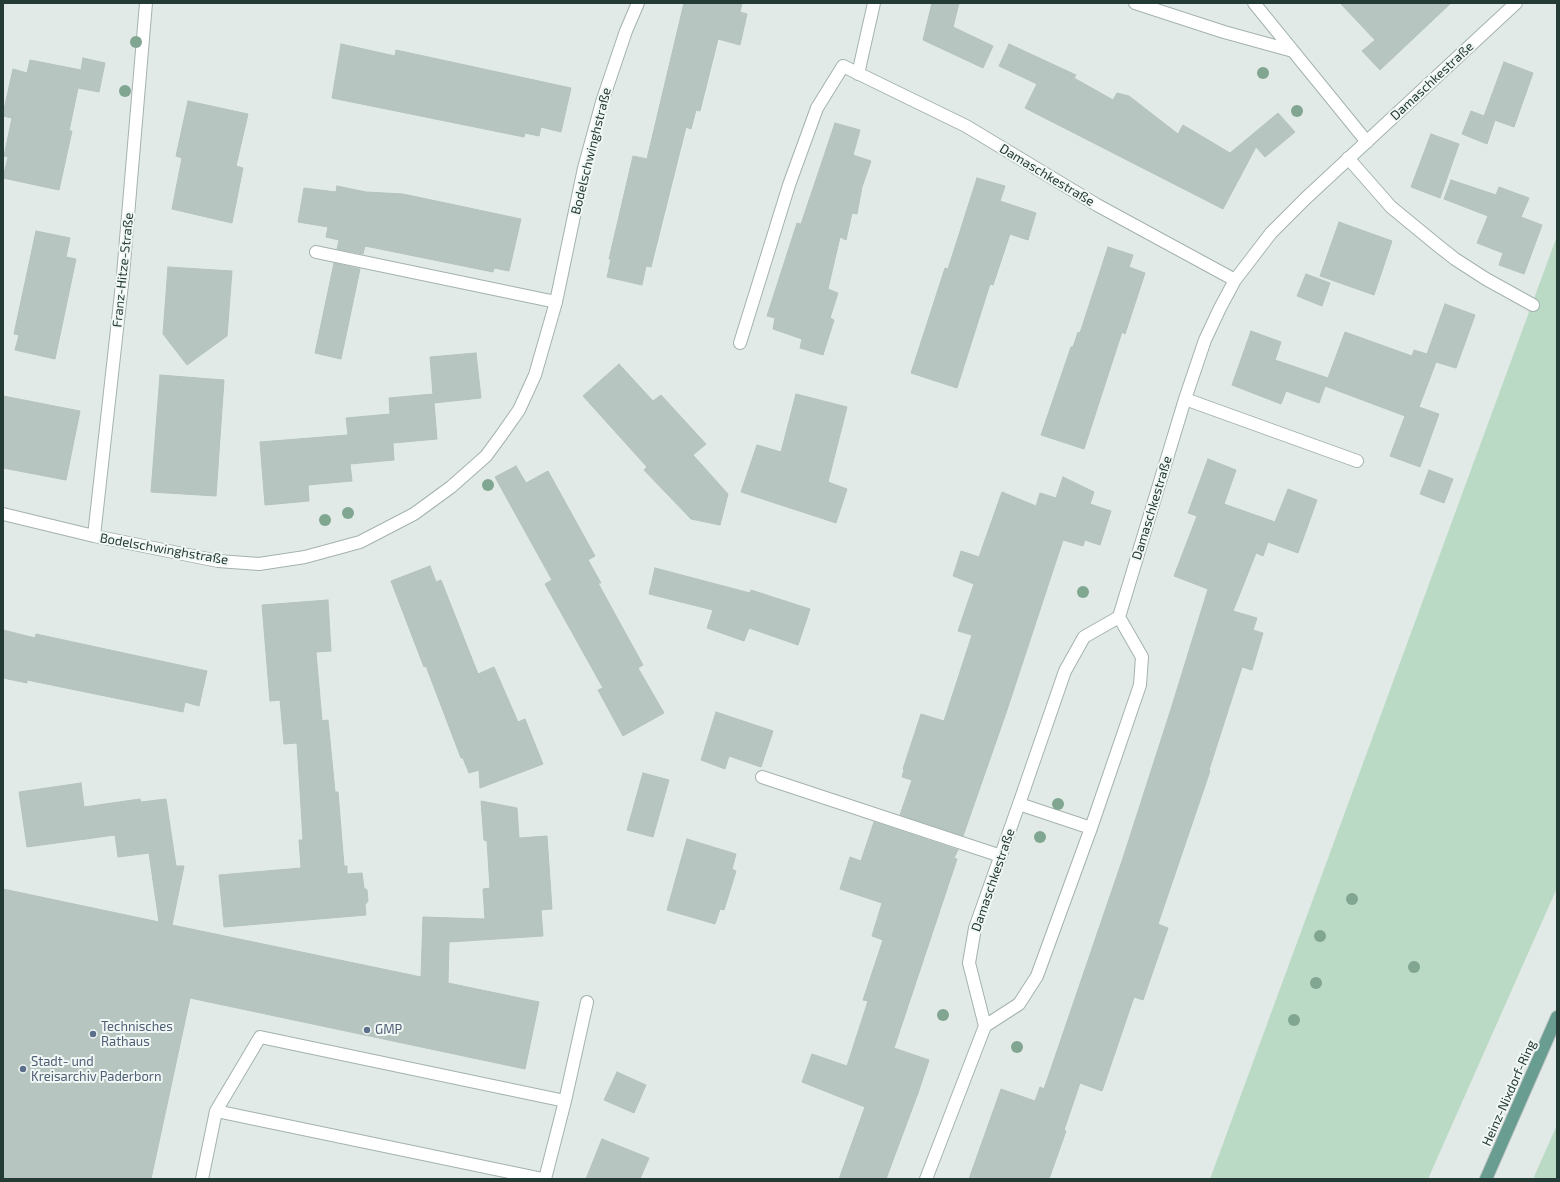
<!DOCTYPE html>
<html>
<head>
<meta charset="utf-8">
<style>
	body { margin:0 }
	#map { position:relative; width:1560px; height:1182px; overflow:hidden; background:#e1eae7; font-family:"Exo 2",sans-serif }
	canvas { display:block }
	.frame { position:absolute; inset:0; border:4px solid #233a35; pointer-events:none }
</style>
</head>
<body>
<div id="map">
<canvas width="1560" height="1182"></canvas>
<div class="frame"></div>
</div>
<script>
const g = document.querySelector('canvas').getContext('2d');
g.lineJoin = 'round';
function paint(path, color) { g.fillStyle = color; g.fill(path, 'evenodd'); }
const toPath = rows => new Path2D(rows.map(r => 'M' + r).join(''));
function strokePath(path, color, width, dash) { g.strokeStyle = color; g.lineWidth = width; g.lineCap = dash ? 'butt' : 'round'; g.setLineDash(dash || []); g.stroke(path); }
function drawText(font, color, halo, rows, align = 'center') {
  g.font = font + ' "Exo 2",sans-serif'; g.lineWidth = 4; g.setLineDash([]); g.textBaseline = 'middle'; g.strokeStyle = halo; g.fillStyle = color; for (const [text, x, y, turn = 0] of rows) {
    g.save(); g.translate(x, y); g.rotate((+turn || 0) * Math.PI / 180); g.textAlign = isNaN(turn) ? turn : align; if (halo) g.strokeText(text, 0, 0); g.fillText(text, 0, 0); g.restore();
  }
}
paint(toPath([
	[1557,236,1557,888,1428,1179,1210,1179],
	[1557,1125,1557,1179,1533,1179]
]), '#bbdac5');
const building = toPath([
	[684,3,742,3,740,12,747,14,740,45,718,39,700,111,696,110,691,129,686,127,651,267,646,266,642,285,607,277,611,259,609,259,633,156,647,159,684,3],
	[932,3,959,3,953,27,993,46,983,68,923,40,932,3],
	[1340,3,1451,3,1380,70,1362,51,1375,40,1340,3],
	[341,44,395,56,396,50,571,88,561,132,541,127,539,136,525,133,524,137,332,98,341,44],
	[1009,44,1076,75,1074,78,1113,100,1117,93,1129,96,1178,134,1183,125,1230,153,1278,113,1295,132,1265,157,1256,147,1223,209,1025,108,1037,84,999,66,1009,44],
	[83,58,105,63,99,92,78,88,69,131,72,131,59,190,3,178,8,157,4,156,12,118,3,116,3,114,13,69,27,73,30,60,81,70,83,58],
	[1504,62,1533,73,1514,127,1486,117,1495,120,1487,144,1462,134,1471,111,1484,116,1504,62],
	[188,101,248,114,236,166,243,168,232,223,172,209,182,158,176,156,188,101],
	[835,123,860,130,853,155,871,161,862,187,857,214,852,213,846,240,840,237,828,289,838,293,830,318,834,320,823,355,800,348,802,339,773,329,775,318,767,316,797,223,801,224,835,123],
	[1431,134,1459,144,1440,198,1411,187,1431,134],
	[977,178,1005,186,1000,201,1036,213,1028,240,1010,234,993,285,990,284,957,388,911,373,945,268,948,269,977,178],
	[1451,180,1496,195,1499,187,1529,198,1521,217,1542,225,1524,274,1499,265,1503,253,1477,243,1488,216,1444,199,1451,180],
	[337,186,366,192,403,194,521,219,509,271,494,268,493,272,365,246,363,254,337,249,339,240,326,237,328,227,298,222,304,188,336,192,337,186],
	[1339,222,1392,241,1374,295,1320,276,1339,222],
	[36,231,70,238,66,257,76,259,55,359,15,350,19,335,14,334,36,231],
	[1108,247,1133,255,1129,267,1145,273,1125,334,1122,332,1084,449,1041,435,1071,347,1073,347,1078,332,1080,333,1108,247],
	[334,263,360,269,341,359,315,353,334,263],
	[168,267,232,271,227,336,187,365,163,334,168,267],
	[1306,274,1330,283,1322,306,1297,296,1306,274],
	[1445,304,1475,315,1456,368,1436,362,1419,407,1439,414,1420,467,1390,456,1405,416,1325,386,1345,332,1412,356,1414,350,1427,354,1445,304],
	[1251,331,1281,342,1275,360,1328,378,1319,403,1286,391,1281,404,1232,385,1251,331],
	[476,353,481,398,434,403,437,439,393,443,394,460,350,464,352,481,308,485,309,501,265,505,260,442,348,435,346,418,390,414,389,398,433,394,430,357,476,353],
	[619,364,653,401,661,395,706,444,693,455,728,494,720,525,691,519,644,470,647,467,583,396,619,364],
	[160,375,224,380,216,496,151,492,160,375],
	[796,394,847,407,828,482,847,489,836,523,741,492,757,445,781,452,796,394],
	[3,396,80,411,66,480,3,468,3,396],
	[1208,459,1236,470,1224,504,1275,522,1288,489,1317,500,1298,553,1268,542,1263,556,1256,553,1233,611,1257,618,1253,630,1263,633,1252,670,1242,667,1209,770,1210,771,1158,924,1168,928,1143,1000,1134,997,1102,1091,1080,1083,1064,1130,1066,1131,1049,1179,969,1179,1001,1089,1035,1101,1040,1087,1044,1089,1123,858,1171,709,1208,589,1174,576,1197,516,1188,513,1208,459],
	[516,466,526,483,548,471,595,556,588,560,601,583,598,583,643,665,638,668,664,713,623,736,598,690,603,688,545,584,552,580,495,477,516,466],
	[1429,470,1453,479,1444,503,1420,494,1429,470],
	[1063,477,1094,492,1090,504,1111,511,1100,545,1085,540,1083,546,1063,540,1006,713,963,836,900,815,912,780,902,777,904,770,903,769,921,714,944,721,972,635,958,631,974,584,953,576,961,551,979,557,1002,492,1036,506,1040,493,1056,498,1063,477],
	[430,566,436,582,441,580,478,674,494,667,518,722,525,719,543,764,480,788,479,770,469,773,463,758,461,758,426,666,424,667,391,581,430,566],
	[655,568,750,593,751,590,810,609,798,645,749,628,744,641,707,628,713,610,649,594,655,568],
	[328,600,331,651,316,652,322,721,328,720,335,792,338,792,344,866,347,866,347,874,362,873,364,888,367,890,368,901,365,905,366,915,224,927,219,875,301,868,299,840,303,840,297,743,284,744,280,700,270,701,262,605,328,600],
	[3,630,35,638,36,634,207,671,199,706,185,702,183,712,27,680,27,683,3,678,3,630],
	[716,712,773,731,761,767,729,756,725,769,701,760,716,712],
	[643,773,669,780,653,837,627,830,643,773],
	[81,783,84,807,140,799,141,802,166,799,176,866,184,866,172,925,421,977,423,917,485,919,483,889,490,888,487,841,484,840,481,801,517,808,519,838,547,836,552,909,541,910,543,936,449,942,448,983,539,1002,525,1069,190,998,151,1179,3,1179,3,889,159,922,149,853,118,857,115,835,27,847,19,792,81,783],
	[874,822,958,850,954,858,957,859,894,1048,929,1060,918,1093,886,1179,839,1179,865,1107,802,1082,812,1054,847,1066,868,1001,863,1000,883,940,872,936,882,903,840,889,850,857,861,861,874,822],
	[687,839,736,854,732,869,736,871,724,910,720,909,715,924,667,910,687,839],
	[617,1072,646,1085,634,1113,604,1100,617,1072],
	[602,1139,649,1158,640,1179,586,1179,602,1139]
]);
paint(building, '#b7c5c0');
strokePath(building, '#b4c3be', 1);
const minor = toPath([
	[1135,3,1224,32,1293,51],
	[1254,3,1367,142],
	[858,74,874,3],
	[1348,158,1391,207,1436,244,1455,259,1486,279,1533,305],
	[316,252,556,302],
	[740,343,789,185,817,108,843,66,966,126,1097,205,1235,280],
	[1185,399,1357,461],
	[3,514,94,536,218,561,259,564,305,557,360,542,414,514,451,487,486,456,500,437,519,410,535,375,556,302,584,168,602,102,626,31,638,3],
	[94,536,123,275,146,3],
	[762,777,1001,856],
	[1019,804,1091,828],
	[985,1026,1019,1004,1037,976,1091,828,1140,685,1142,657,1119,617],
	[565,1101,587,1002],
	[216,1111,543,1179],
	[202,1179,216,1111,260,1037,565,1101,545,1179],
	[926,1179,985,1026,969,963,975,928,1019,804,1065,671,1084,637,1119,617,1185,399,1205,340,1220,308,1235,280,1271,233,1306,198,1516,3]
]);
const major = toPath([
	[1486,1179,1557,1017]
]);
strokePath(minor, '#a4b2ae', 14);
strokePath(major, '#bdc4c2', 14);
strokePath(minor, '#fff', 12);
strokePath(major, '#699d92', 12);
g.fillStyle = '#80a591';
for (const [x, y] of [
	[136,42],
	[1263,73],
	[125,91],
	[1297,111],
	[488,485],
	[348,513],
	[325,520],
	[1083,592],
	[1058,804],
	[1040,837],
	[1352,899],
	[1320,936],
	[1414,967],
	[1316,983],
	[943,1015],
	[1294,1020],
	[1017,1047]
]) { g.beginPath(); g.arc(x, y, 6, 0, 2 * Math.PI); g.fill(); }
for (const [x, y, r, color] of [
	[367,1030,4,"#5c6f8a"],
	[93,1034,4,"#5c6f8a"],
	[23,1069,4,"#5c6f8a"]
]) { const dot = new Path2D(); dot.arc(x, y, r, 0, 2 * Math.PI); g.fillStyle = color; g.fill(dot); strokePath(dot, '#f1f7f4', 1.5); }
drawText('13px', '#233a35', '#f1f7f4', [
	["Damaschkestraße",1432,81,-43],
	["Bodelschwinghstraße",591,151,-76],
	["Damaschkestraße",1047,175,31],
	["Franz-Hitze-Straße",123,270,-84],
	["Damaschkestraße",1152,508,-73],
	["Bodelschwinghstraße",164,549,10],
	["Damaschkestraße",993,880,-71],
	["Heinz-Nixdorf-Ring",1509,1093,-66]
]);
drawText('13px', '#4e5e75', '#f1f7f4', [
	["Technisches",101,1027],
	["Rathaus",101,1042],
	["GMP",375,1030],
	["Stadt- und",31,1062],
	["Kreisarchiv Paderborn",31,1077]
], 'left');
</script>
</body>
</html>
